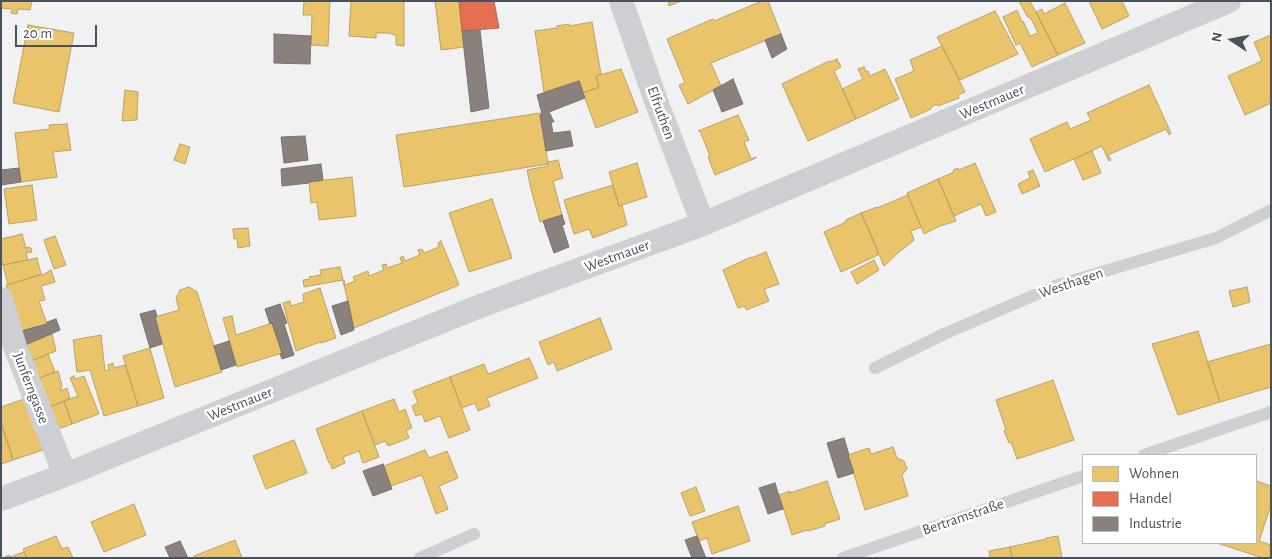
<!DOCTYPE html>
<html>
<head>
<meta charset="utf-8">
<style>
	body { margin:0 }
	#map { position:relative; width:1272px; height:559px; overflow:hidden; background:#f1f1f1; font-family:"Alegreya Sans",sans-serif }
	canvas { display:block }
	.frame { position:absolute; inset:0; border:2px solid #49515c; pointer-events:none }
	.legend { position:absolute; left:1082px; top:454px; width:175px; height:90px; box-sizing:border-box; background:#fff; border:1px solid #b6b9be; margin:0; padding:6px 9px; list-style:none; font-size:15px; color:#49515c }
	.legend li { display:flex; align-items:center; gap:10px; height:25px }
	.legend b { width:25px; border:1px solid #b6b9be }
	.north { position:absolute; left:1207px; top:15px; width:50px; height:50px; -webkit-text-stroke:4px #fff; paint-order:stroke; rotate:281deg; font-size:14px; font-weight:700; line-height:20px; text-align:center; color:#49515c }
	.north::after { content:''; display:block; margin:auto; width:18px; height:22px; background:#49515c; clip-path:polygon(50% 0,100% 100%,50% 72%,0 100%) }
	.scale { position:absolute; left:15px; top:25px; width:82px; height:22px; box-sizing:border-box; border:2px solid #49515c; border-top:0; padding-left:6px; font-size:15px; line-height:18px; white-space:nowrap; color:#49515c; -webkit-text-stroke:4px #fff; paint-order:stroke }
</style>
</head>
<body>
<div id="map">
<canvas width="1272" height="559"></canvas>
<div class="frame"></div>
<ul class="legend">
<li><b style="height:14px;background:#e9c46a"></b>Wohnen</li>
<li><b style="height:14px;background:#e76f51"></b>Handel</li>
<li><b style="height:14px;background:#8a817c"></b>Industrie</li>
</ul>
<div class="north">N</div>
<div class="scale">20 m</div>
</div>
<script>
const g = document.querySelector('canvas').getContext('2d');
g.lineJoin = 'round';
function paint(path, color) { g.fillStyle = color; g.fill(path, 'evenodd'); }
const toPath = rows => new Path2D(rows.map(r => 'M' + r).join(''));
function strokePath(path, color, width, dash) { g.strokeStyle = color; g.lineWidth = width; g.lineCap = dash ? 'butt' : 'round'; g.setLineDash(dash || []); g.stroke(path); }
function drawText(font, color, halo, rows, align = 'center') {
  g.font = font + ' "Alegreya Sans",sans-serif'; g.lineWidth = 5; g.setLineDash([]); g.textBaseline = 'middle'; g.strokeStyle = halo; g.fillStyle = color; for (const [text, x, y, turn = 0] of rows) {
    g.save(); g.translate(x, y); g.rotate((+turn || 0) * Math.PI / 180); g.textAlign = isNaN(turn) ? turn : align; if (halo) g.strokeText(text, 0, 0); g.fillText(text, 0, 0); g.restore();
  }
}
const homes = toPath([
	[1,1,32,1,30,10,18,9,17,14,11,13,12,9,1,8,1,1],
	[303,1,330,1,328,46,311,45,312,15,303,15,304,1,303,1],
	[351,1,404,1,404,46,396,45,396,35,387,33,376,33,376,38,349,36,351,1],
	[435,1,459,1,464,47,441,50,435,1],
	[668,1,681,1,669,6,668,1],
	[762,1,768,1,781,34,711,63,721,86,688,104,679,85,685,83,667,39,713,19,714,21,762,1],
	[1019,1,1030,1,1058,55,1032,67,1020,43,1016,45,1003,17,1017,10,1022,22,1023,21,1030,36,1038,33,1032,20,1027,16,1019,1],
	[1089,1,1122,1,1129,16,1102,29,1089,1],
	[1065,3,1085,43,1058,55,1036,12,1042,9,1044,14,1065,3],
	[995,11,1018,54,960,80,937,37,995,11],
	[592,22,601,74,596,76,599,87,583,93,579,81,544,92,535,31,557,28,557,26,569,24,569,26,592,22],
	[28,25,74,33,59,112,13,103,28,25],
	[1271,35,1271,103,1245,115,1228,76,1262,61,1254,42,1271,35],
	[942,46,965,92,958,95,959,98,938,106,937,104,931,107,931,109,911,118,895,79,914,71,910,60,942,46],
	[837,59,841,67,834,71,856,119,808,141,782,84,829,61,830,62,837,59],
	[864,67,866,72,868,71,870,76,885,69,899,99,856,119,842,89,863,79,858,69,864,67],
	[621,69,638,112,596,128,583,93,599,87,596,76,621,69],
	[1149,85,1171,133,1169,135,1166,129,1108,155,1111,160,1109,161,1102,146,1045,172,1030,139,1067,122,1070,129,1091,120,1087,113,1149,85],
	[125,90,138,92,137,120,122,121,125,90],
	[540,113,548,164,404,187,396,135,540,113],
	[738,115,749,140,744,142,751,159,756,157,756,158,715,175,708,157,710,156,700,131,698,131,738,115],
	[67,124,71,150,53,152,57,177,21,182,15,133,50,129,49,125,67,124],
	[180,144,190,147,185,164,174,160,180,144],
	[1092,151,1101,173,1083,180,1074,159,1092,151],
	[558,160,563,178,553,181,562,215,540,222,531,189,527,170,548,166,548,162,558,160],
	[637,163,647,197,619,206,609,172,637,163],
	[975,163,996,212,986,216,981,204,954,216,938,179,954,172,953,170,958,168,959,170,975,163],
	[1033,170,1040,186,1022,194,1018,184,1030,178,1028,172,1033,170],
	[352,177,356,216,319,220,317,202,311,203,309,182,352,177],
	[938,179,956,221,940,226,924,234,907,193,938,179],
	[32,185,37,220,9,224,4,189,32,185],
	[613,185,619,206,622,205,627,225,593,238,589,229,574,234,564,200,613,185],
	[908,195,921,227,911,231,914,240,898,253,884,266,861,213,877,207,877,208,908,195],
	[492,199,512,258,469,272,449,213,492,199],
	[861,213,876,246,878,255,841,272,824,232,846,222,846,220,861,213],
	[248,228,250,246,238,248,237,238,234,239,233,229,248,228],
	[22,234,26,249,27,247,31,248,32,252,26,253,28,260,3,265,1,259,1,239,22,234],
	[55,236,66,265,54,269,44,240,55,236],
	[441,241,459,285,354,328,343,281,344,280,345,285,355,281,353,277,368,271,369,276,384,270,382,265,386,264,387,268,402,263,400,258,403,256,405,261,420,255,418,250,422,249,424,253,439,247,438,243,441,241],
	[766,252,779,284,764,289,769,301,746,310,745,306,738,308,723,270,751,257,751,258,766,252],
	[37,258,41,274,8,285,3,265,37,258],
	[874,260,879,270,857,284,851,272,874,260],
	[340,267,343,280,304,287,303,280,310,279,309,277,321,275,320,270,340,267],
	[51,270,55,282,41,286,45,300,39,301,47,324,21,331,6,285,44,274,51,270],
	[189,287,197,292,222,372,175,387,155,317,179,310,176,298,180,290,189,287],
	[1247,287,1250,302,1233,307,1229,291,1247,287],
	[320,288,336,338,321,343,320,342,296,351,283,303,290,301,291,306,304,302,303,294,320,288],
	[232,316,236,335,272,323,282,353,237,367,223,318,232,316],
	[600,318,612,349,557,371,554,362,548,365,539,342,600,318],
	[1198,331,1220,402,1178,415,1152,344,1198,331],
	[52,334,56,351,31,361,25,345,52,334],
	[101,335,105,371,109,370,108,365,113,363,114,368,125,365,138,406,104,416,90,370,77,372,73,340,101,335],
	[1271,344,1271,387,1220,402,1207,362,1271,344],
	[150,348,164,398,138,406,123,356,150,348],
	[48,354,55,372,37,379,31,361,48,354],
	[529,358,538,378,487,398,490,406,478,411,475,403,462,408,450,377,484,364,488,374,529,358],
	[58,371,62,385,60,391,67,388,70,399,47,408,37,379,58,371],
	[74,376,75,379,84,376,99,414,72,424,64,401,78,396,70,378,74,376],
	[450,377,470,430,449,438,440,416,425,422,422,414,416,416,412,406,418,403,413,391,450,377],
	[1053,380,1074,440,1017,459,1011,442,1009,443,1004,431,1006,430,996,400,1053,380],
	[24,399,43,450,13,460,1,422,1,407,24,399],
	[394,399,399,412,405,409,412,428,406,430,409,438,388,446,385,441,375,445,362,411,394,399],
	[64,401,72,424,56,430,47,408,64,401],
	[362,411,379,457,363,463,359,451,343,457,345,463,332,469,330,462,329,463,316,429,362,411],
	[1,422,13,460,1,464,1,422],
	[294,440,307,473,266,489,253,456,294,440],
	[893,447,897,458,904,461,907,469,902,475,908,496,865,510,848,455,869,448,871,454,893,447],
	[425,450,429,458,447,451,458,478,439,486,448,509,436,514,422,475,391,486,384,466,425,450],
	[827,481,840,519,824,524,825,526,808,531,807,530,792,535,779,495,790,491,790,493,827,481],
	[1256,481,1271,486,1271,505,1259,541,1271,545,1271,558,1263,558,1217,543,1256,543,1256,481],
	[696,487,705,511,690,516,681,493,696,487],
	[134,504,146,535,104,552,91,522,134,504],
	[738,506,750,541,712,554,707,538,699,541,692,522,738,506],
	[56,536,62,549,68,547,73,558,27,558,23,549,56,536],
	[1058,536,1062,558,1012,558,1010,547,1046,539,1046,538,1058,536],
	[235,540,242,558,195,558,194,556,235,540],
	[1010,547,1012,558,990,558,989,551,1010,547],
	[24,552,27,558,3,558,9,555,10,557,24,552]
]);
paint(homes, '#e9c46a');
strokePath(homes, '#b9a266', 1);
const shops = toPath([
	[459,1,494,1,499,28,462,31,459,1]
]);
paint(shops, '#e76f51');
strokePath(shops, '#b86654', 1);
const industry = toPath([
	[480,30,489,108,471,112,462,31,480,30],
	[274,34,311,36,310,64,274,63,274,34],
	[781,34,787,49,772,58,765,40,781,34],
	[733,79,743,104,722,112,713,90,733,79],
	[579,81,585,98,549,112,554,122,551,122,553,133,570,131,573,146,546,151,540,115,542,114,537,95,579,81],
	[305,136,308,160,284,163,281,137,305,136],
	[321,164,323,180,309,182,309,183,282,186,281,169,321,164],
	[19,168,21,182,1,185,1,170,19,168],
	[562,215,565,224,562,225,569,247,554,253,543,221,562,215],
	[348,301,354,330,341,335,332,306,348,301],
	[280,304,287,323,284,324,294,355,282,359,280,354,282,353,272,323,270,324,265,309,280,304],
	[155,310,157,316,155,317,162,344,150,348,140,314,155,310],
	[56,319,60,330,25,345,21,331,47,324,47,322,56,319],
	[229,341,236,365,221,370,214,346,229,341],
	[844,438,849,455,848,455,854,473,838,478,827,443,844,438],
	[383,464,392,489,373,496,363,471,383,464],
	[775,483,783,509,768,514,759,488,775,483],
	[697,536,699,541,706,558,692,558,685,540,697,536],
	[180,541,188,558,170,558,165,547,180,541]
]);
paint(industry, '#8a817c');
strokePath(industry, '#767372', 1);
strokePath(toPath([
	[875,368,944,334,1058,285,1216,238,1271,210],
	[1144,455,1271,412],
	[420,558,474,534],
	[843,558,1083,476]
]), '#cdcfd2', 12);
strokePath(toPath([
	[621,1,656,101,703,224],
	[1,299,15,347,65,475],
	[1,499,65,475,475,308,703,224,1229,1]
]), '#cdcfd2', 24);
drawText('15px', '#49515c', '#fff', [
	["Westmauer",992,102,-23],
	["Elfruthen",661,113,70],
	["Westmauer",617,256,-20],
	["Westhagen",1071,283,-19],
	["Junferngasse",31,388,69],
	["Westmauer",240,404,-22],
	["Bertramstraße",963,517,-19]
]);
</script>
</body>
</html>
